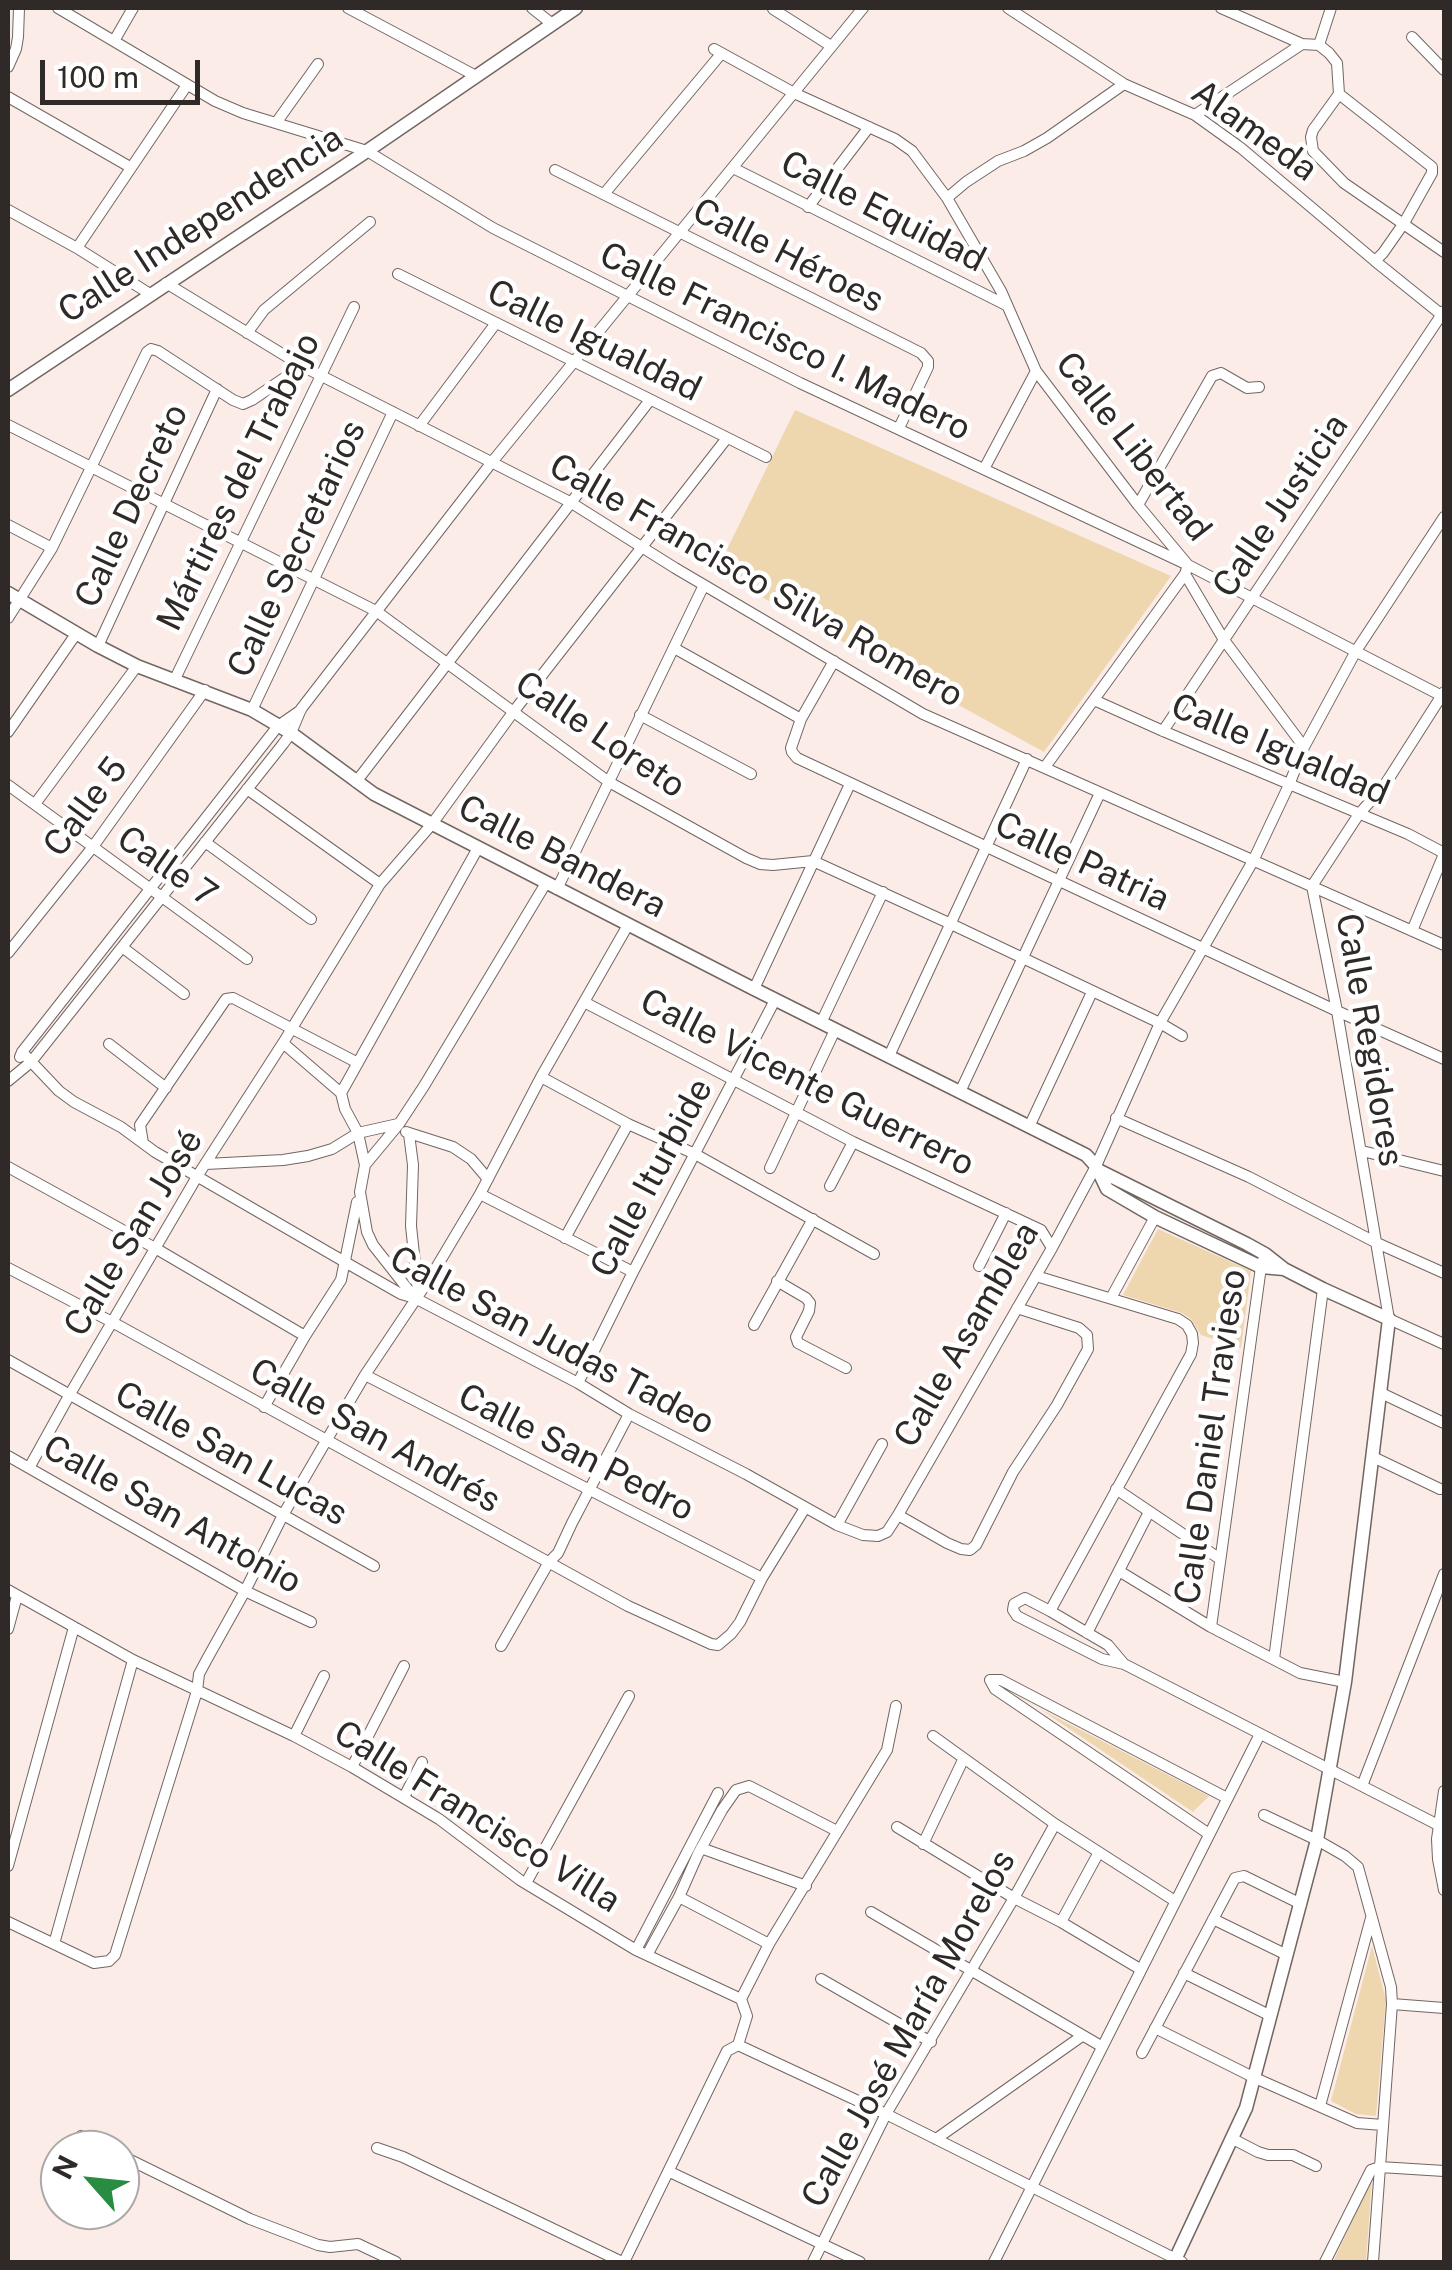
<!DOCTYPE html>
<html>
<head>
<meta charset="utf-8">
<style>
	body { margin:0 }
	#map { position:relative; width:1452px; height:2270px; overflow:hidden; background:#fbece8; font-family:"Public Sans",sans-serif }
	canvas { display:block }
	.frame { position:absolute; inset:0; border:10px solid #2f2928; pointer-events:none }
	.north { position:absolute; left:40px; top:2130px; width:100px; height:100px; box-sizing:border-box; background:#fff; border:2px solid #aca9a9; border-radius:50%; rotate:297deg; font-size:28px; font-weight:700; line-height:40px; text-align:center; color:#2f2928 }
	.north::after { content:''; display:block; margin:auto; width:35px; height:45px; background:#288d42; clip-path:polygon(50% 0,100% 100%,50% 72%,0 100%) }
	.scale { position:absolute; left:40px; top:60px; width:160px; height:45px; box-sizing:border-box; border:5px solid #2f2928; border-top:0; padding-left:12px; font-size:30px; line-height:35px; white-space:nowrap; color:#2f2928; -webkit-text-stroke:8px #fff; paint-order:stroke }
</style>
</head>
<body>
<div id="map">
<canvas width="1452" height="2270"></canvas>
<div class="frame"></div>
<div class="north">N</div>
<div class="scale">100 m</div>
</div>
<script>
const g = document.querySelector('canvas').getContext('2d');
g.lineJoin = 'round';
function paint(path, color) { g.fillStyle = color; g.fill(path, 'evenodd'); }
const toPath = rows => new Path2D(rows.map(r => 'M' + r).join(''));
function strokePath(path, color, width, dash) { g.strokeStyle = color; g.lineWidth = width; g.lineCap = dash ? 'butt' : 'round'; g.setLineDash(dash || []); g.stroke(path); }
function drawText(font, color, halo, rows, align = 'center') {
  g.font = font + ' "Public Sans",sans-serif'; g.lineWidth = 9; g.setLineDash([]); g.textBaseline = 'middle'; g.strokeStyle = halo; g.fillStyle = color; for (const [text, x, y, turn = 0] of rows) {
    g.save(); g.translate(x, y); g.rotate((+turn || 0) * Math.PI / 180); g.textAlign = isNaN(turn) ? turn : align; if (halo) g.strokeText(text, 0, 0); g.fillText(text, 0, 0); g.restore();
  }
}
paint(toPath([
	[795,410,1171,576,1044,752,716,572],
	[1158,1229,1251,1271,1241,1348,1201,1335,1191,1319,1182,1313,1123,1295],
	[1040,1709,1209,1796,1193,1812],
	[1372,1946,1386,2000,1376,2116,1356,2114,1331,2101],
	[1372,2178,1366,2262,1333,2262]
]), '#eed6af');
const minor = toPath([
	[58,8,215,101,243,113,367,151,493,228,800,383,1188,565],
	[348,8,476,76],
	[532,8,551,23],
	[1008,8,1124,84,1195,115,1241,148,1375,261,1383,253,1404,223,1432,173,1432,167,1339,94],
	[1221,8,1302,44],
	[773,9,831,46],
	[1412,37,1444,70],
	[114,41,133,8],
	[1319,45,1329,53,1337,63,1339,94,1313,130,1311,137,1313,151,1344,183,1444,252],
	[714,49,794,93,895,139,912,151,947,198,1001,291,1036,371,1138,505,1188,565,1444,697],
	[8,67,16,49,18,37,19,8],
	[8,97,130,167],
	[1195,115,1302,44,1319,45,1331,8],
	[276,123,318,64],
	[733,168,1006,305],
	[555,170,921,353,928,361,928,367,899,428],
	[604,194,721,54],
	[947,198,966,182,998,161,1024,151,1047,138,1124,84],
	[808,207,869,127],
	[8,210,77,248,150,294],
	[77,248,187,85],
	[1375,261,1442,315],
	[398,274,766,457],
	[166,283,302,366,570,502,675,568,923,714,1444,945],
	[247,333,264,310,370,222],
	[8,425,376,611,609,782,746,858,760,864,773,865,813,861,951,924,1160,1023,1182,1036],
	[419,426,496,323],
	[984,469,1036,371],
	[1138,505,1212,376,1221,373,1247,388,1259,387],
	[8,525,52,548],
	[1185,574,1224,640,1304,747],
	[8,618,52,548,147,352,151,349,158,351,233,400,243,404,252,400,302,366],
	[98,646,217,389],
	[674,648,801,719],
	[834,661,801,719,791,748,792,752,797,758,1337,1011,1444,1059],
	[174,681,354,307],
	[1444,692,1384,786,1359,814,1312,886,1337,1011,1389,1319,1444,1344],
	[1094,700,1163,731,1408,834,1444,853],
	[252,710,393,412],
	[640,715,751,774],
	[1163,731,1444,311],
	[8,732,76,634],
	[1045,767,1185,574,1188,565],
	[356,782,650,400],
	[8,785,247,959],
	[247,789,380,884],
	[35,804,137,666],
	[205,842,311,919],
	[557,889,704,585],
	[1412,931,1444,854],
	[122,947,184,994],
	[8,953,92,848,205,690],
	[754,989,850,784],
	[584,1002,853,1142,1041,1230,1052,1248],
	[821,1023,883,892],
	[283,1043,341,1093],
	[109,1044,166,1088],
	[22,1052,59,1091,74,1102,121,1127,155,1152,345,1262,401,1294,415,1298,578,1383,629,1414,746,1474,837,1525,863,1535,878,1536,887,1532,898,1515,1052,1248,1096,1166,1160,1023,1253,861,1289,785,1304,747,1356,651,1444,517],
	[889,1056,1027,759],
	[20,1057,22,1052,278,726,301,710],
	[541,1077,628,1124,695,1154,874,1254],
	[8,1081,31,1062,283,744,291,733,301,709,492,462,863,8],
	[960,1092,1100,793],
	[1116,1118,1249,1177,1377,1243,1444,1273],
	[1029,1127,1092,992],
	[406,1132,453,1147,471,1159,488,1179],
	[409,1134,413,1165,411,1226,418,1292],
	[143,1143,140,1125,226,999,233,998,358,1063],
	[1362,1151,1444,1171],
	[206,1164,283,1160,308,1156,332,1149,358,1133,398,1124],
	[365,1165,399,1124,424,1086,546,883],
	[8,1167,155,1248,305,1336],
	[770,1168,835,1030],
	[830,1186,853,1142],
	[480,1194,633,1272],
	[565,1238,628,1124],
	[979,1266,1006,1213],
	[8,1268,114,1323,628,1606,711,1644,718,1645,731,1634,740,1622,762,1578,805,1508],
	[1036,1276,1178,1319,1187,1325,1192,1334,1193,1343,1191,1354,1050,1611],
	[777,1281,806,1298,810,1303,809,1311,796,1337,798,1343,846,1368],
	[414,1297,373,1245,367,1232,360,1192,365,1165,358,1133,345,1109,341,1093,478,848],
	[1111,1298,1155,1217],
	[754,1325,813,1219],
	[8,1360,374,1566],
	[365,1375,762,1578],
	[578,1383,633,1272,775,1000],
	[1381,1393,1444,1423],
	[264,1407,305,1336,341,1280,357,1202],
	[8,1456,245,1591,311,1622],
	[1373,1457,1440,1489],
	[29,1468,70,1394,198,1175,283,1043,380,884,432,824,514,711,727,438],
	[1116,1489,1220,1559],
	[898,1515,947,1543,961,1549,970,1550,976,1545,1013,1472,1057,1405,1088,1349,1087,1335,1079,1328,1017,1308],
	[837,1525,882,1444],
	[1119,1571,1211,1627,1300,1673,1345,1682],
	[8,1590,133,1660,294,1736,352,1767,439,1819,520,1880,636,1950,741,1999,747,2016,738,2045,727,2051,624,2262],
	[1211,1627,1261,1267,1265,1254],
	[8,1629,17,1596],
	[1087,1633,1149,1512],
	[501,1646,549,1562,558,1553,572,1523,629,1414],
	[1274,1659,1323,1289],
	[1124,1664,1108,1645,1050,1611,1025,1598,1014,1604,1013,1610,1017,1616,1102,1659,1124,1664,1444,1828],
	[990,1680,995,1689,1209,1834],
	[990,1680,1001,1680,1227,1798],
	[294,1736,324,1676],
	[933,1736,1055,1824,1175,1901],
	[352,1767,404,1666],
	[1362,1786,1444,1574],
	[1444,1791,1437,1839,1438,1859,1444,1890],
	[404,1797,422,1762],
	[1264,1815,1317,1840,1345,1856,1358,1867,1391,1987,1392,2004,1373,2262],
	[897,1827,1014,1898,1061,1922,1140,1969],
	[923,1844,963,1760],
	[701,1848,806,1886],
	[8,1866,74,1627],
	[526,1883,629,1696],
	[679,1897,769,1944,741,1999],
	[871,1912,1101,2046],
	[1213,1919,1287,1955],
	[8,1922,94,1963,109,1961,115,1955,197,1691,199,1674,207,1659,245,1591,283,1515,326,1441,365,1375,430,1278,480,1194,541,1077,628,925],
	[1061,1922,1099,1852],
	[54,1944,133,1660],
	[769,1944,887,1750,896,1706],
	[636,1950,718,1793],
	[647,1955,679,1897,698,1854,722,1810,736,1790,749,1786,837,1831],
	[1184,1973,1271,2016],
	[821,1979,931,2042],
	[1392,2004,1444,2008],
	[1155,2028,1255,2078,1357,2123,1383,2125],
	[738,2045,886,2114,1182,2262],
	[1142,2053,1235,1878,1244,1876,1301,1904],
	[1320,2106,1371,1918],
	[81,2136,109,2150],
	[936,2139,1082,2036],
	[1233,2139,1258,2152,1268,2155,1293,2155,1316,2166],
	[377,2148,403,2157,622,2262],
	[120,2155,250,2219,318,2245,330,2247,358,2244,396,2262],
	[670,2172,860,2262],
	[813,2262,886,2114,1014,1898,1055,1824],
	[994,2262,1260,1734],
	[1325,2262,1371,2170,1380,2167,1444,2171]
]);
const tertiary = toPath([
	[8,390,367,151,576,8],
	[8,593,98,646,137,666,252,710,291,733,374,794,754,989,1086,1155,1096,1166,1107,1189,1155,1217,1261,1267,1284,1269],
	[1098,1170,1247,1244,1265,1254,1284,1269,1323,1289,1389,1319,1345,1682,1317,1840,1246,2108,1174,2262]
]);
strokePath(minor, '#726662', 12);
strokePath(tertiary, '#726662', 15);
strokePath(minor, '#fff', 10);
strokePath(tertiary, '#fff', 12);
drawText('35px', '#2f2928', '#fff', [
	["Alameda",1254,131,36],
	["Calle Equidad",883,212,27],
	["Calle Independencia",201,225,-33],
	["Calle Héroes",788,256,27],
	["Calle Igualdad",594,341,26],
	["Calle Francisco I. Madero",785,342,26],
	["Calle Libertad",1133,447,52],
	["Mártires del Trabajo",239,482,-64],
	["Calle Decreto",132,506,-65],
	["Calle Justicia",1281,506,-56],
	["Calle Secretarios",297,549,-65],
	["Calle Francisco Silva Romero",756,581,30],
	["Calle Loreto",600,735,34],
	["Calle Igualdad",1280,750,23],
	["Calle 5",86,807,-53],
	["Calle Bandera",562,857,27],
	["Calle Patria",1082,862,25],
	["Calle 7",167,867,35],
	["Calle Regidores",1369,1040,80],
	["Calle Vicente Guerrero",807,1083,27],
	["Calle Iturbide",652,1178,-62],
	["Calle San José",134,1233,-59],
	["Calle Asamblea",967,1335,-60],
	["Calle San Judas Tadeo",552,1341,28],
	["Calle San Andrés",375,1436,29],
	["Calle Daniel Travieso",1211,1437,-82],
	["Calle San Pedro",576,1453,27],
	["Calle San Lucas",231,1454,29],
	["Calle San Antonio",172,1515,29],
	["Calle Francisco Villa",477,1817,32],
	["Calle José María Morelos",909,2029,-61]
]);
</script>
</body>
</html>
